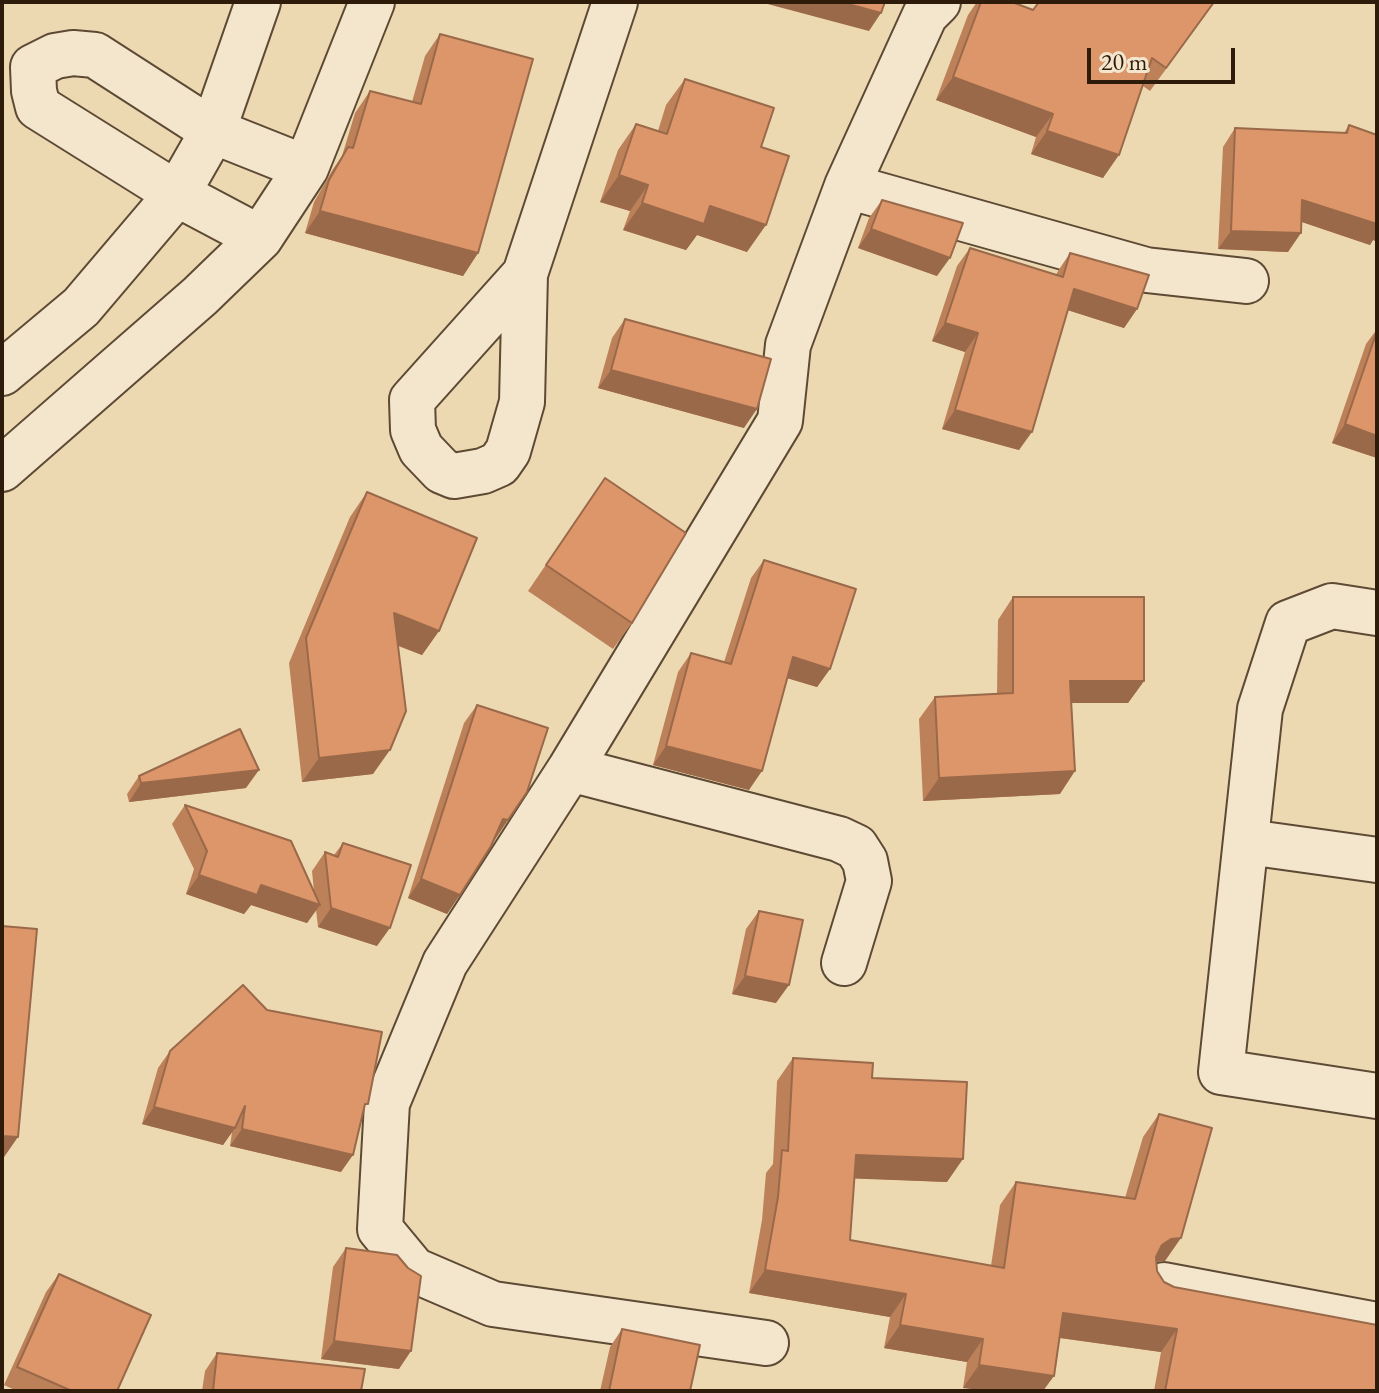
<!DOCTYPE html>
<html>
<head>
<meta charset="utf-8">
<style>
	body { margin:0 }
	#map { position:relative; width:1379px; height:1393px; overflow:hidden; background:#ecd9b2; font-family:"EB Garamond",serif }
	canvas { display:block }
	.frame { position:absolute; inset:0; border:4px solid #2e1b0a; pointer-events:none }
	.scale { position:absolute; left:1087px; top:48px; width:148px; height:36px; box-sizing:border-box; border:4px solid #2e1b0a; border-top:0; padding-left:10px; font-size:24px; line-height:28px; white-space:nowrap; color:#2e1b0a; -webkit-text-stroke:6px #f3e6cd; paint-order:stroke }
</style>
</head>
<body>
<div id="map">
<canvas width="1379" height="1393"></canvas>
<div class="frame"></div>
<div class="scale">20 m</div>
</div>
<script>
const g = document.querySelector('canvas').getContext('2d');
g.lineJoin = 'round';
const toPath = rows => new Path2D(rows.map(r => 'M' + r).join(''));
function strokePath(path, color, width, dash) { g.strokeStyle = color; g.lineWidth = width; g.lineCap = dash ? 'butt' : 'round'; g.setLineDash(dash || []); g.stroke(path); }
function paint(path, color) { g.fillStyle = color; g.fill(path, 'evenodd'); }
const minor = toPath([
	[33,67,55,56,73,53,95,55,213,131,306,168],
	[33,67,34,91,38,107,177,194,260,238],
	[847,186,1146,270,1246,281],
	[525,274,522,402,508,451,499,464,483,471,454,476,442,471,421,449,413,430,412,400,525,274,615,2],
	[2,373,81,307,177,194,213,131,258,2],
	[2,469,200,296,260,238,306,168,372,2],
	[1377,613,1332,606,1288,623,1260,709,1221,1072,1377,1096],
	[570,769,839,839,856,847,865,861,869,881,844,963],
	[1248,842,1377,860],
	[1164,1285,1377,1325],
	[766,1343,493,1304,414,1270,380,1229,387,1103,445,963,570,769,780,421,788,345,847,186,925,15,938,2]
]);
strokePath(minor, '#5e4a34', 48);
strokePath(minor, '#f3e6cd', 44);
paint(toPath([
	[977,2,1012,2,1033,10,1039,2,1215,2,1150,91,1143,86,1103,178,1031,154,1036,137,936,100,968,15],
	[440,34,478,253,463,276,305,233,314,202,333,169,342,156,355,113,370,91,412,102,425,56],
	[685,79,761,147,747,252,697,235,686,250,623,230,630,211,600,202,618,150,636,124,658,131,666,105],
	[1349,125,1373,240,1370,245,1302,222,1288,252,1218,249,1223,147,1235,128,1344,133],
	[882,200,937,276,858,248,869,218],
	[970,248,1056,275,1058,271,1070,253,1137,309,1124,328,1068,310,1019,450,942,429,965,352,932,341,957,266],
	[625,319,744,428,598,388,612,338],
	[1377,329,1377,458,1332,443,1366,344],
	[605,478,632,623,613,649,528,591],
	[367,492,439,631,422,655,398,646,373,774,302,782,289,663,350,517],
	[764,560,830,669,817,687,787,678,749,790,653,765,678,672,691,653,724,662,751,578],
	[1013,597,1144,681,1128,703,1072,703,1060,794,923,801,919,719,935,697,997,694,998,620],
	[477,705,508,820,447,914,408,898,464,723],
	[139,776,246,788,129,802,127,794],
	[185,805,314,892,312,871,325,852,334,855,343,843,377,946,318,927,316,910,307,923,251,905,244,914,186,894,194,869,172,824],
	[759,911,776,1003,732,994,746,929],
	[170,1051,363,1111,341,1172,230,1146,232,1132,223,1145,142,1124,158,1068],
	[793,1058,872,1078,947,1182,854,1178,850,1240,991,1266,1000,1205,1016,1182,1125,1198,1143,1137,1159,1114,1165,1261,1156,1262,1157,1271,1164,1282,1377,1391,1154,1391,1161,1352,1059,1338,963,1388,967,1362,884,1348,890,1317,749,1293,762,1220,766,1173,773,1164,777,1081],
	[346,1248,408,1268,399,1369,321,1359,333,1267],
	[59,1274,117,1391,17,1391,4,1385,46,1292],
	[622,1329,690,1391,600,1391,610,1347],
	[217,1353,361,1391,202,1391,205,1371]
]), '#bd815a');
paint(toPath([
	[760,2,841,2,881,13,869,31],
	[953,77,1053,114,1036,137,936,100],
	[1047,131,1119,155,1103,178,1031,154],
	[619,175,648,185,630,211,600,202],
	[1302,200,1377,224,1377,242,1373,240,1370,245,1290,218],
	[642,203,710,206,766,225,747,252,697,235,686,250,623,230],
	[320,211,478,253,463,276,305,233],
	[871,229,950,258,937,276,858,248],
	[1231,231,1301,233,1288,252,1218,249],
	[1074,289,1137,309,1124,328,1061,308],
	[945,323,978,333,965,352,932,341],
	[611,370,757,409,744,428,598,388],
	[955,410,1032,432,1019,450,942,429],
	[1345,424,1377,436,1377,458,1332,443],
	[394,613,439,631,422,655,377,637],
	[793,657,830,669,817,687,780,676],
	[1070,681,1144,681,1128,703,1055,703],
	[666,746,762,771,749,790,653,765],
	[390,750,373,774,302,782,319,758],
	[259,770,246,788,129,802,141,783],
	[1075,771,1060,794,923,801,939,778],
	[503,819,508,820,495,839],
	[199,875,261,885,320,905,307,923,251,905,244,914,186,894],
	[421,879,460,895,447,914,408,898],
	[331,908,390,928,377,946,318,927],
	[745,976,789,985,776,1003,732,994],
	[154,1107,235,1128,223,1145,142,1124],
	[242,1129,353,1155,341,1172,230,1146],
	[2,1136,18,1137,2,1160],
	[856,1155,963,1159,947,1182,840,1178],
	[1181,1238,1165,1261,1155,1262,1146,1268,1162,1245,1171,1239],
	[765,1270,906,1294,890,1317,749,1293],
	[1063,1313,1177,1329,1161,1352,1047,1336],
	[900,1325,983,1339,967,1362,884,1348],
	[334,1341,411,1351,399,1369,321,1359],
	[979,1365,1054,1376,1043,1391,986,1391,963,1388]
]), '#9a694a');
const building = toPath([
	[841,2,885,2,881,13,841,2],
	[981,2,1012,2,1033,10,1039,2,1214,2,1166,68,1152,58,1119,155,1047,131,1053,114,953,77,981,2],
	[440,34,533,59,478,253,320,211,329,180,348,147,353,148,370,91,421,104,440,34],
	[685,79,774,108,761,147,789,156,766,225,710,206,704,224,642,203,648,185,619,175,636,124,667,134,685,79],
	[1349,125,1377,135,1377,224,1302,200,1301,233,1231,231,1235,128,1347,133,1349,125],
	[882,200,963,223,950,258,871,229,882,200],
	[970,248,1063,277,1070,253,1149,275,1137,309,1074,289,1032,432,955,410,978,333,945,323,970,248],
	[625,319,771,359,757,409,611,370,625,319],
	[1377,331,1377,436,1345,424,1377,331],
	[605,478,686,533,632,623,546,565,605,478],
	[367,492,477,538,439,631,394,613,406,711,390,750,319,758,306,638,367,492],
	[764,560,856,589,830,669,793,657,762,771,666,746,691,653,731,664,764,560],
	[1013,597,1144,597,1144,681,1070,681,1075,771,939,778,935,697,1013,693,1013,597],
	[477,705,548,728,527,792,508,820,503,819,491,846,460,895,421,879,477,705],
	[240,729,259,770,141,783,139,776,240,729],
	[185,805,291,841,320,905,261,885,257,895,199,875,207,851,185,805],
	[343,843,411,865,390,928,331,908,325,852,338,857,343,843],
	[759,911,803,920,789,985,745,976,759,911],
	[2,926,37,929,18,1137,2,1136,2,926],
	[243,985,267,1010,382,1032,368,1104,365,1104,353,1155,242,1129,245,1106,235,1128,154,1107,170,1051,243,985],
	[793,1058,873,1063,872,1078,967,1082,963,1159,856,1155,850,1240,1004,1268,1016,1182,1135,1199,1159,1114,1212,1128,1181,1238,1171,1239,1162,1245,1156,1257,1157,1271,1164,1282,1174,1287,1377,1325,1377,1391,1165,1391,1177,1329,1063,1313,1054,1376,979,1365,983,1339,900,1325,906,1294,765,1270,778,1197,782,1150,788,1151,793,1058],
	[346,1248,397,1255,408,1268,421,1276,411,1351,334,1341,346,1248],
	[59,1274,151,1315,117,1391,72,1391,17,1367,59,1274],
	[622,1329,700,1345,690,1391,609,1391,622,1329],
	[217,1353,365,1369,361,1391,213,1391,217,1353]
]);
paint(building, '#dc9669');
strokePath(building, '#9a694a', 2);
</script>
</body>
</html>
